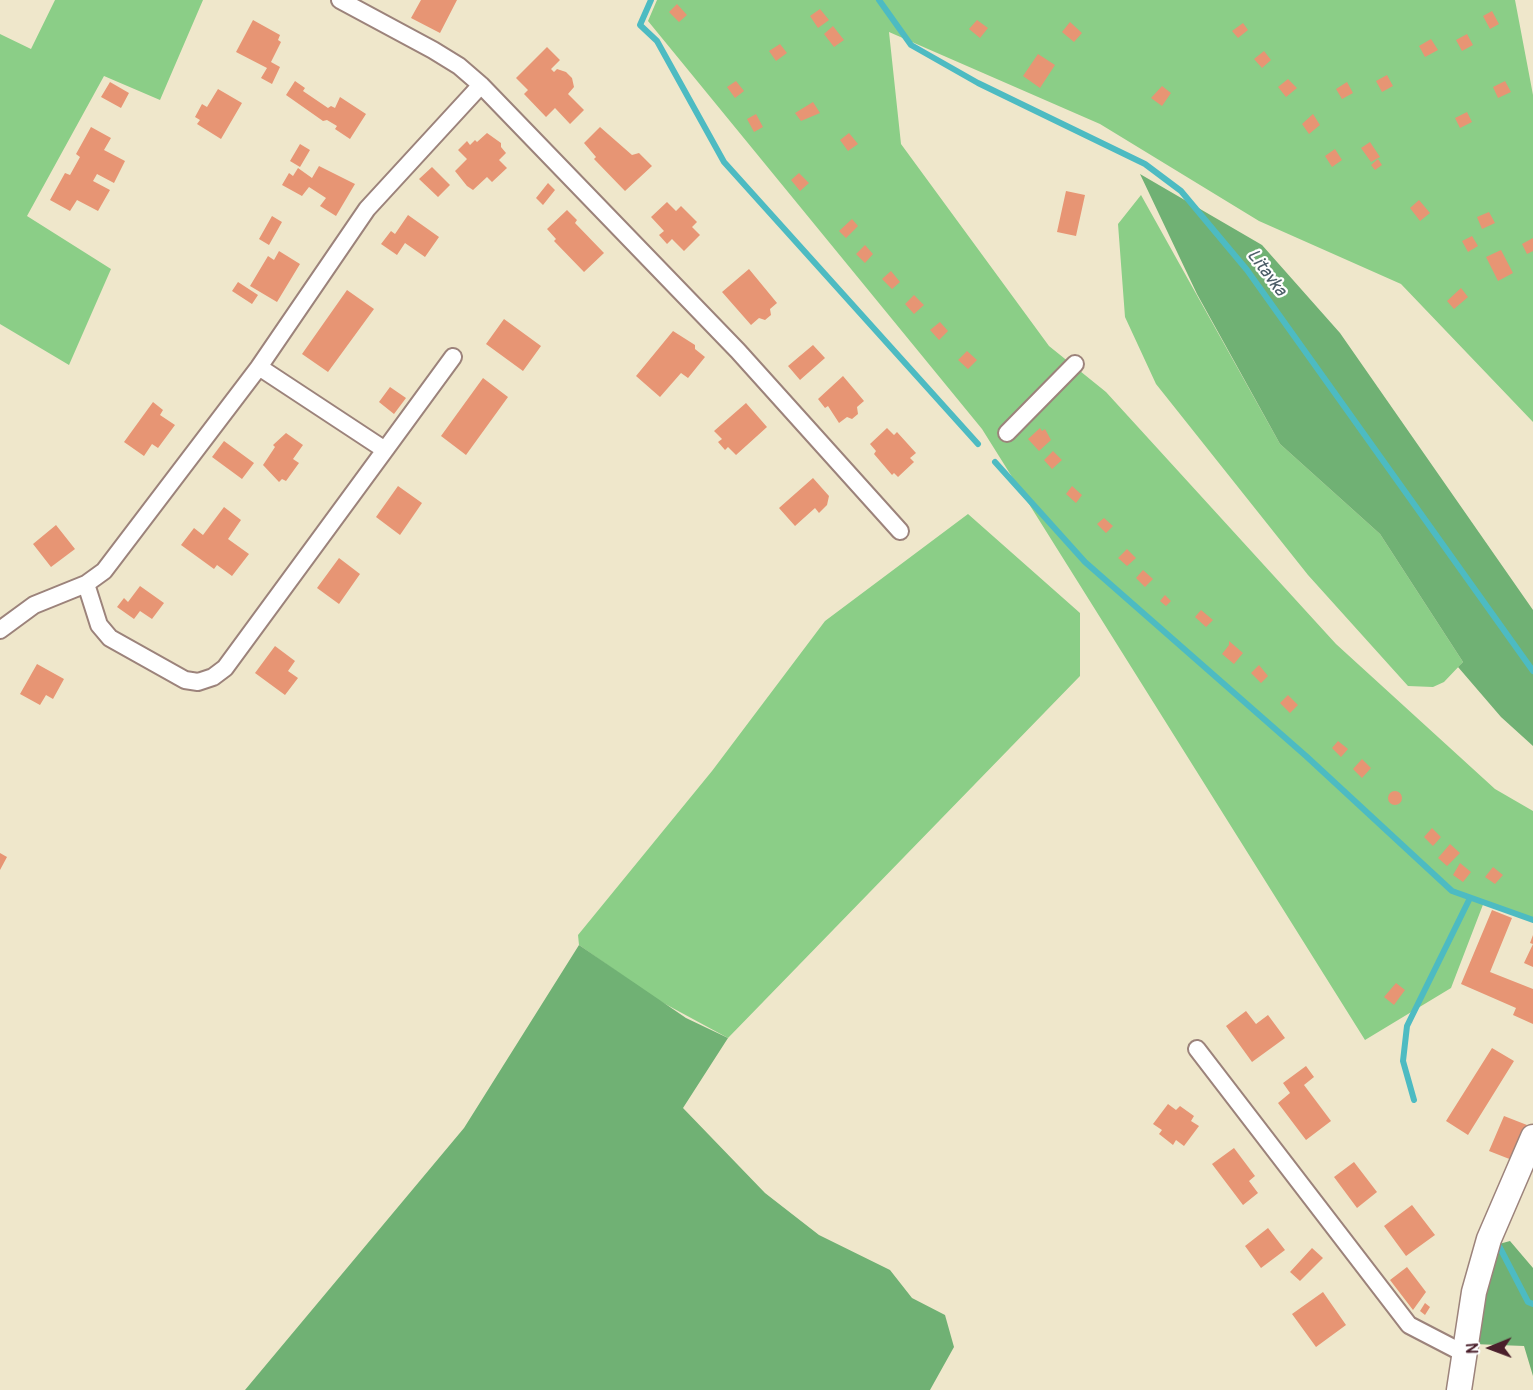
<!DOCTYPE html>
<html>
<head>
<meta charset="utf-8">
<style>
	body { margin:0 }
	#map { position:relative; width:1533px; height:1390px; overflow:hidden; background:#efe7cb; font-family:Pangolin,sans-serif }
	canvas { display:block }
	.north { position:absolute; left:1461px; top:1318px; width:60px; height:60px; -webkit-text-stroke:4px #fff; paint-order:stroke; rotate:269deg; font-size:16px; font-weight:700; line-height:24px; text-align:center; color:#4a1f2b }
	.north::after { content:''; display:block; margin:auto; width:21px; height:27px; background:#4a1f2b; clip-path:polygon(50% 0,100% 100%,50% 72%,0 100%) }
</style>
</head>
<body>
<div id="map">
<canvas width="1533" height="1390"></canvas>
<div class="north">N</div>
</div>
<script>
const g = document.querySelector('canvas').getContext('2d');
g.lineJoin = 'round';
function paint(path, color) { g.fillStyle = color; g.fill(path, 'evenodd'); }
const toPath = rows => new Path2D(rows.map(r => 'M' + r).join(''));
function strokePath(path, color, width, dash) { g.strokeStyle = color; g.lineWidth = width; g.lineCap = dash ? 'butt' : 'round'; g.setLineDash(dash || []); g.stroke(path); }
function drawText(font, color, halo, rows, align = 'center') {
  g.font = font + ' Pangolin,sans-serif'; g.lineWidth = 4.5; g.setLineDash([]); g.textBaseline = 'middle'; g.strokeStyle = halo; g.fillStyle = color; for (const [text, x, y, turn = 0] of rows) {
    g.save(); g.translate(x, y); g.rotate((+turn || 0) * Math.PI / 180); g.textAlign = isNaN(turn) ? turn : align; if (halo) g.strokeText(text, 0, 0); g.fillText(text, 0, 0); g.restore();
  }
}
paint(toPath([
	[55,0,203,0,160,100,104,76,27,216,111,269,69,365,0,324,0,34,31,49],
	[657,0,1515,0,1533,95,1533,422,1401,284,1259,221,1100,124,889,32,901,144,1049,346,1106,392,1336,644,1495,789,1533,811,1533,919,1484,902,1451,988,1365,1040,982,429,648,21],
	[1141,195,1280,444,1380,534,1463,662,1444,682,1433,687,1408,686,1308,575,1156,384,1125,317,1118,224],
	[968,514,1080,613,1080,676,728,1038,656,999,579,945,578,935,712,771,825,621]
]), '#8bce87');
paint(toPath([
	[1140,174,1262,245,1340,333,1533,610,1533,746,1501,717,1458,667,1463,662,1380,534,1280,444,1197,294],
	[579,945,686,1018,728,1038,683,1108,765,1193,819,1235,890,1270,912,1298,945,1315,954,1347,930,1390,245,1390,464,1128],
	[1510,1241,1533,1268,1533,1376,1524,1346,1473,1344,1477,1250]
]), '#70b174');
strokePath(toPath([
	[651,0,640,25,657,41,724,162,978,444],
	[879,0,911,45,978,83,1145,164,1181,191,1247,270,1533,671],
	[995,462,1085,562,1306,756,1452,891,1533,920],
	[1414,1100,1403,1061,1407,1026,1470,898],
	[1499,1246,1528,1302,1533,1304]
]), '#4dbbc2', 6);
paint(toPath([
	[421,0,457,0,440,33,411,18],
	[677,4,687,15,679,22,669,12],
	[820,9,829,20,818,28,810,16],
	[1492,11,1499,24,1490,29,1483,16],
	[253,20,280,35,278,40,281,42,271,62,280,67,272,84,261,78,267,68,236,52],
	[977,20,988,28,980,38,969,29],
	[1070,22,1082,33,1074,42,1062,32],
	[1243,23,1248,30,1238,38,1232,31],
	[833,26,844,40,834,47,824,34],
	[1467,34,1473,45,1462,51,1456,40],
	[1431,39,1438,50,1425,57,1419,46],
	[780,44,787,53,776,61,769,51],
	[547,47,560,60,551,69,554,72,557,69,566,72,572,78,574,87,568,94,584,110,570,124,555,108,546,117,524,94,528,90,516,78],
	[1264,51,1271,60,1262,68,1254,59],
	[1038,54,1055,65,1040,88,1023,76],
	[1387,75,1393,86,1382,92,1376,81],
	[1288,79,1297,88,1286,97,1278,87],
	[295,81,305,88,303,91,328,108,331,106,335,108,340,97,366,114,350,139,335,129,337,126,327,120,323,121,286,95],
	[736,81,744,91,735,98,727,87],
	[1505,81,1511,92,1498,98,1493,87],
	[110,82,129,93,121,108,101,97],
	[1347,82,1353,93,1342,99,1336,89],
	[1162,86,1171,93,1162,106,1151,98],
	[218,89,242,103,221,139,197,124,200,120,195,117,202,104,207,107],
	[813,102,820,113,801,121,795,113],
	[1467,112,1472,122,1460,128,1455,118],
	[756,114,763,127,754,132,747,119],
	[1313,114,1320,125,1309,134,1302,124],
	[91,127,111,138,104,150,125,161,114,183,97,174,93,181,110,190,98,211,77,200,70,211,50,200,65,173,70,175,80,157,76,154],
	[600,127,632,155,639,153,652,166,625,191,594,159,596,157,584,143],
	[487,133,501,143,501,147,506,153,499,160,507,168,492,182,487,177,473,190,467,186,455,171,467,159,458,150,467,141,470,145,475,140,477,142],
	[849,133,858,144,848,151,840,140],
	[1370,142,1380,157,1371,162,1361,148],
	[300,144,310,150,300,167,290,161],
	[1335,149,1342,160,1332,167,1325,156],
	[1378,159,1382,165,1375,170,1371,165],
	[319,166,355,184,336,216,320,206,326,198,309,187,302,196,282,185,289,173,293,176,298,168,312,178],
	[432,167,450,185,438,197,419,179],
	[799,173,809,183,800,191,791,180],
	[548,183,555,190,543,205,536,198],
	[1066,191,1085,195,1076,236,1057,232],
	[1419,200,1430,213,1420,221,1410,208],
	[667,202,676,211,681,206,697,222,692,227,700,235,684,251,672,239,667,244,659,235,664,231,651,217],
	[567,210,577,220,575,223,604,253,584,272,554,241,556,239,547,229],
	[1489,212,1495,223,1482,229,1477,217],
	[408,215,439,237,425,257,405,243,397,255,381,244,391,231,395,234],
	[272,216,282,222,269,245,259,239],
	[852,219,858,226,846,238,839,231],
	[1472,236,1478,246,1468,252,1462,241],
	[1533,238,1533,251,1527,254,1522,244],
	[865,245,873,254,865,263,856,254],
	[1501,250,1513,273,1498,281,1486,257],
	[279,251,300,264,277,302,250,286,268,256,274,260],
	[749,269,777,303,770,309,771,315,765,320,759,318,751,325,722,292],
	[891,271,900,282,892,289,882,279],
	[238,282,258,295,252,304,232,291],
	[1461,288,1468,297,1454,309,1447,301],
	[347,290,374,309,328,372,302,354],
	[914,295,924,305,914,314,905,304],
	[504,319,541,346,523,371,486,344],
	[940,322,948,331,939,340,930,330],
	[673,331,695,345,695,349,705,357,688,378,681,373,660,397,636,376],
	[813,345,825,358,800,380,788,366],
	[967,351,977,360,968,369,958,360],
	[843,376,864,401,857,407,858,414,852,419,847,417,839,423,828,406,825,408,818,399],
	[483,378,508,397,466,455,441,436],
	[390,387,406,398,394,414,379,402],
	[153,402,163,410,160,415,175,425,158,448,152,444,144,456,124,442],
	[746,403,767,427,736,455,728,447,725,450,718,442,722,439,714,431],
	[887,428,894,435,897,432,916,453,910,458,914,462,898,477,894,473,892,475,874,454,876,451,870,444],
	[1040,428,1042,431,1045,429,1051,440,1039,451,1028,439],
	[286,433,303,445,293,459,299,463,286,481,282,479,279,482,263,465,275,447,273,445],
	[224,441,254,463,242,479,212,457],
	[1053,451,1062,460,1052,469,1044,460],
	[813,478,829,496,827,505,819,513,815,508,795,526,779,508],
	[398,486,422,503,400,535,376,517],
	[1072,486,1082,495,1076,503,1066,494],
	[224,507,241,520,228,539,249,554,232,576,217,565,214,569,181,545,194,528,203,535],
	[1104,518,1113,526,1106,533,1097,524],
	[56,525,75,549,51,567,33,544],
	[1127,549,1136,558,1127,566,1118,558],
	[339,558,360,574,339,604,317,588],
	[1143,570,1153,579,1145,587,1136,578],
	[140,586,164,603,152,619,140,611,134,619,117,607,124,598,128,602],
	[1165,595,1171,601,1166,606,1160,601],
	[1201,610,1213,620,1206,627,1195,617],
	[1229,641,1243,653,1234,664,1222,654,1229,645],
	[275,646,295,661,288,671,298,678,285,695,255,673],
	[37,664,64,679,53,699,46,695,40,705,20,694],
	[1259,665,1268,676,1261,683,1251,673],
	[1288,695,1298,705,1290,713,1280,703],
	[1338,741,1348,749,1341,757,1332,748],
	[1362,759,1371,768,1362,778,1353,769],
	'1388 798a7 7 0 1 1 14 0a7 7 0 1 1-14 0Z',
	[1432,828,1441,837,1433,846,1424,837],
	[1450,844,1460,853,1447,866,1438,858],
	[0,853,7,857,0,870],
	[1460,863,1471,872,1463,882,1453,875],
	[1493,867,1503,875,1495,884,1485,877],
	[1492,910,1512,918,1490,972,1533,989,1533,1024,1513,1015,1516,1008,1461,984],
	[1533,935,1533,967,1524,963,1533,944,1530,943],
	[1396,983,1405,990,1394,1005,1384,997],
	[1246,1011,1256,1024,1268,1015,1285,1038,1252,1062,1226,1026],
	[1492,1048,1514,1061,1468,1135,1446,1121],
	[1306,1066,1314,1077,1304,1085,1331,1121,1306,1140,1278,1103,1290,1093,1283,1083],
	[1168,1104,1176,1110,1180,1106,1194,1116,1191,1121,1199,1126,1184,1146,1176,1140,1173,1145,1159,1134,1162,1130,1153,1124],
	[1504,1116,1527,1125,1512,1160,1489,1151],
	[1234,1148,1255,1176,1249,1181,1258,1193,1243,1205,1212,1164],
	[1354,1162,1377,1192,1357,1208,1334,1177],
	[1412,1205,1435,1235,1406,1256,1384,1226],
	[1268,1228,1285,1250,1261,1268,1245,1246],
	[1312,1248,1323,1258,1300,1281,1290,1272],
	[1407,1267,1426,1292,1413,1310,1390,1280],
	[1323,1292,1346,1325,1316,1347,1292,1314],
	[1425,1303,1430,1307,1425,1315,1420,1311]
]), '#e79574');
const street = toPath([
	[340,0,433,50,459,66,481,85,738,351,900,531],
	[1007,433,1075,364],
	[385,450,453,357],
	[86,584,99,625,110,638,185,680,198,682,213,677,225,668,385,450,259,367],
	[0,630,34,605,86,584,104,571,259,367,367,209,481,85],
	[1197,1049,1409,1325,1463,1353]
]);
const secondary = toPath([
	[1459,1390,1474,1292,1489,1239,1533,1137]
]);
strokePath(street, '#9c837b', 20);
strokePath(secondary, '#9c837b', 27);
strokePath(street, '#fff', 16);
strokePath(secondary, '#fff', 24);
drawText('italic 18px', '#4b5d67', '#fff', [
	["Litavka",1266,273,53]
]);
</script>
</body>
</html>
